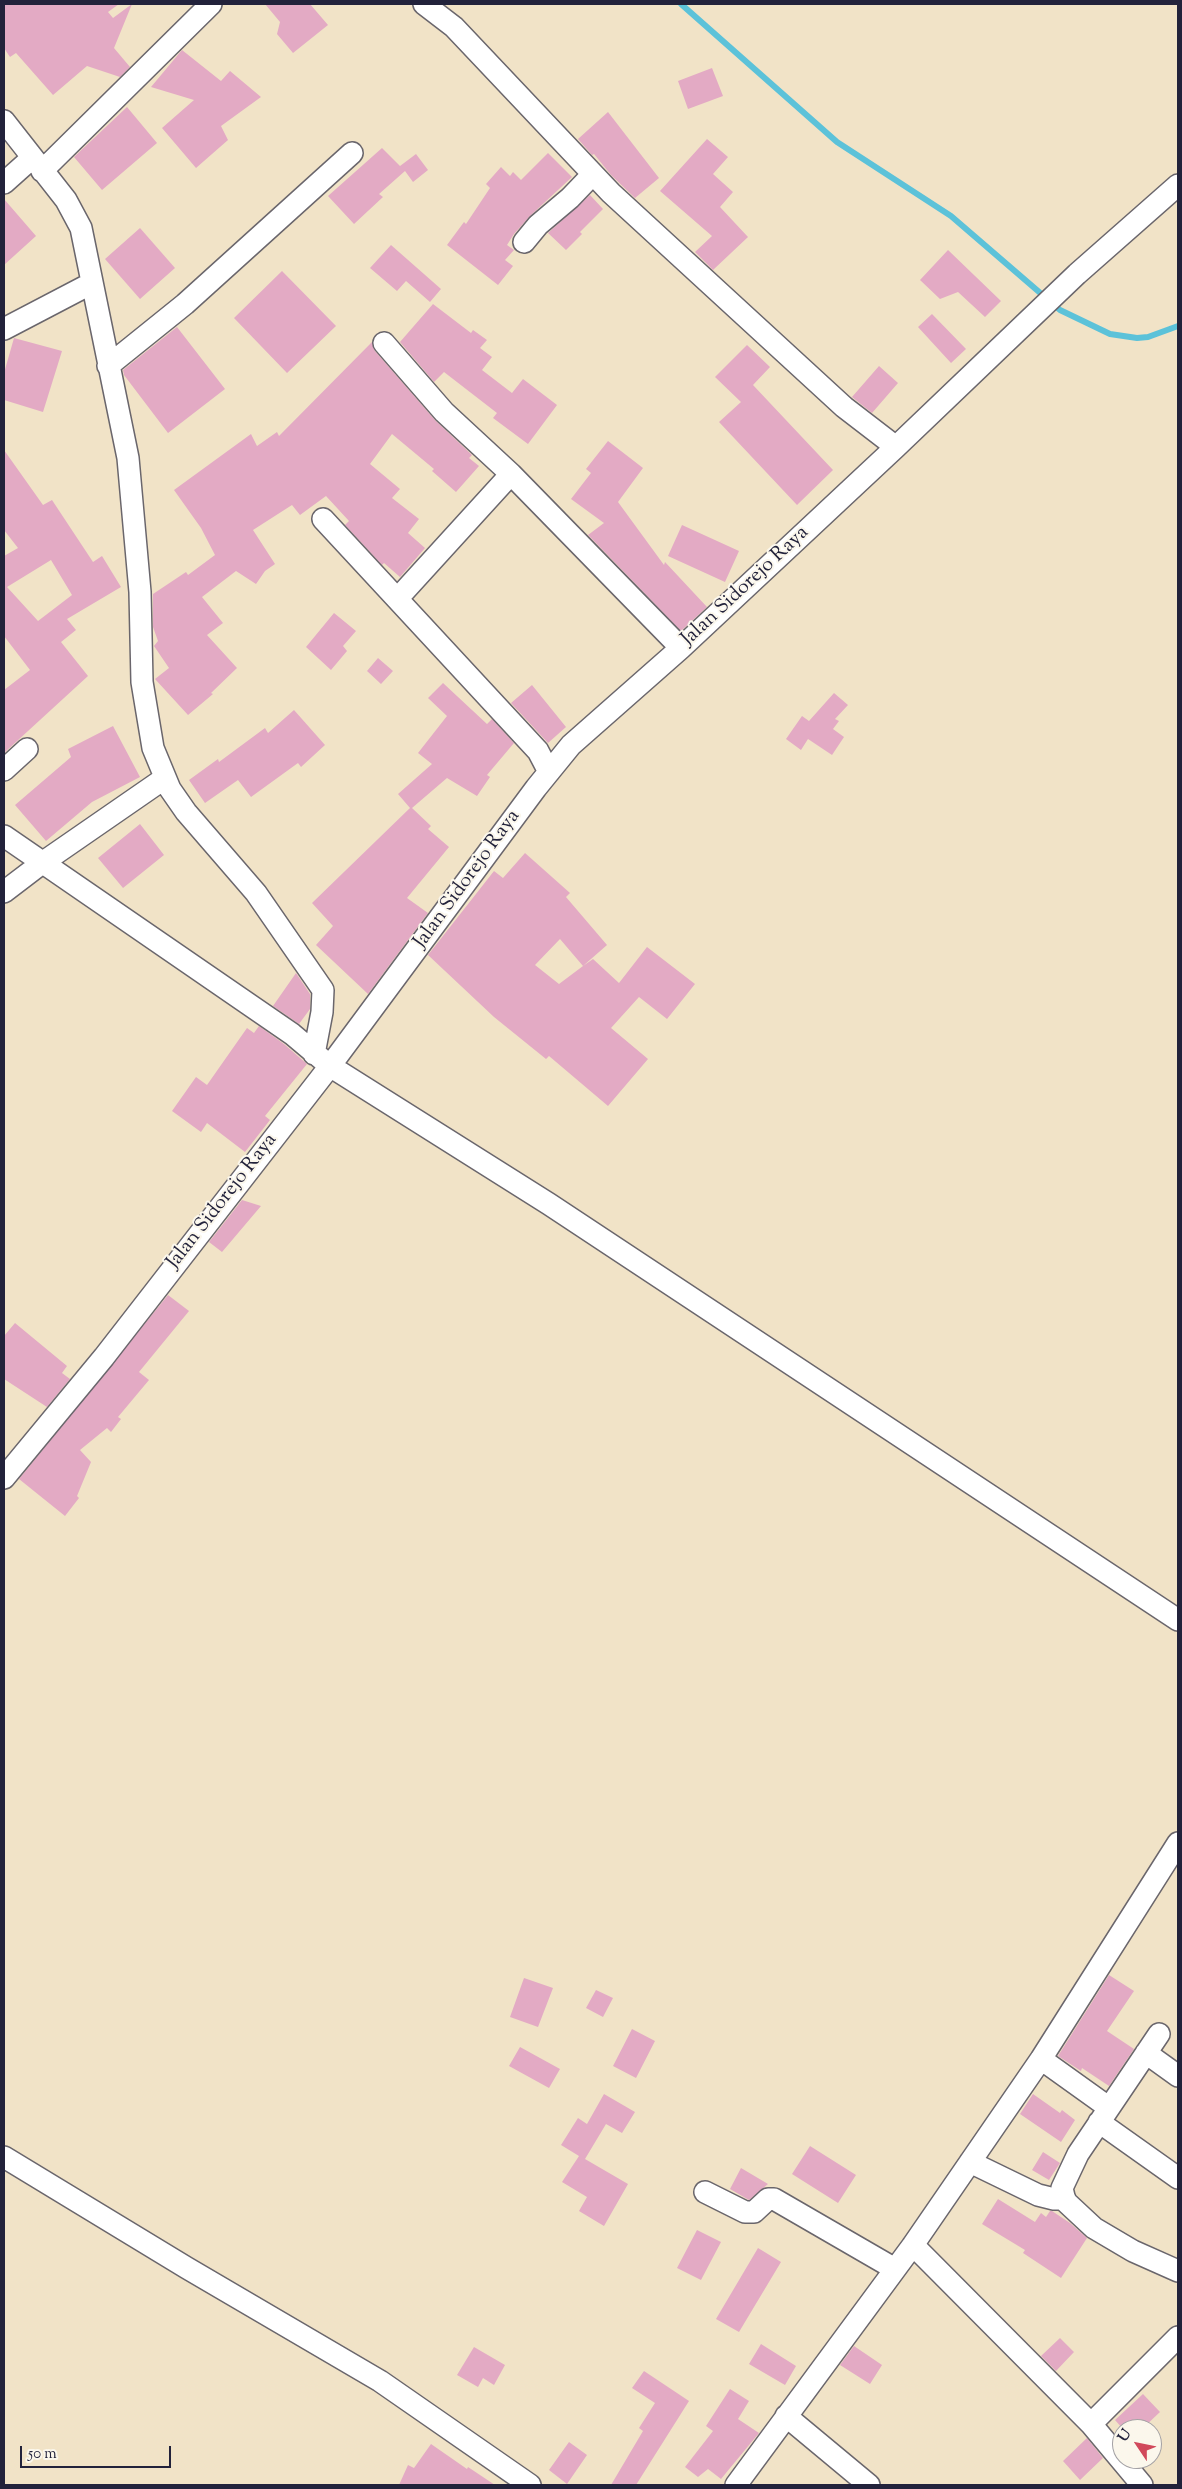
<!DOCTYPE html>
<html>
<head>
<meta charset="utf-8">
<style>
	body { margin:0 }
	#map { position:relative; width:1182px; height:2489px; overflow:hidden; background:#f1e3c7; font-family:"Sorts Mill Goudy",serif }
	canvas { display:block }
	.frame { position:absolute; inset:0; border:5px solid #22223b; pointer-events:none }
	.north { position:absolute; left:1112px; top:2419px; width:50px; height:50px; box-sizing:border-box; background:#fbf7ec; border:1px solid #a4a2a5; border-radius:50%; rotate:304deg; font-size:14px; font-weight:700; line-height:20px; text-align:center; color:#22223b }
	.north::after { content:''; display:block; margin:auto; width:18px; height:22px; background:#d1495b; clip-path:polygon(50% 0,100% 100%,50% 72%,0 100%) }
	.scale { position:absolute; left:20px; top:2446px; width:151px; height:22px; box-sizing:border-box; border:2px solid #22223b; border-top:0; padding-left:6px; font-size:15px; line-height:18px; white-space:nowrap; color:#22223b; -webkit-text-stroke:4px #fbf7ec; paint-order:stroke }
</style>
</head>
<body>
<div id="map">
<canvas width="1182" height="2489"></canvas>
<div class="frame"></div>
<div class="north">U</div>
<div class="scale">50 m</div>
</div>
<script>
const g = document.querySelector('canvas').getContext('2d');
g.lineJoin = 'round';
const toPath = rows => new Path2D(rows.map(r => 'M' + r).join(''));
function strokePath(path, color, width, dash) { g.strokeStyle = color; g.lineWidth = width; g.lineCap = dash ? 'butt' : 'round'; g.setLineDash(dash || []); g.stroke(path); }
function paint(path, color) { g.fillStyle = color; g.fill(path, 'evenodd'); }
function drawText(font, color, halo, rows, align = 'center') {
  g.font = font + ' "Sorts Mill Goudy",serif'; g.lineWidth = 4; g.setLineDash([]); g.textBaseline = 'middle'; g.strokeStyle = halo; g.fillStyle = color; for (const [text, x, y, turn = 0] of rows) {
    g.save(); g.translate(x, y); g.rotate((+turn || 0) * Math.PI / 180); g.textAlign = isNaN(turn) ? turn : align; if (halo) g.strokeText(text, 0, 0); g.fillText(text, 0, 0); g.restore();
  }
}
strokePath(toPath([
	[681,4,837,142,951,216,1060,310,1110,334,1137,338,1148,337,1178,326]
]), '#5cc2d9', 6);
paint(toPath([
	[4,4,119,4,108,12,113,18,132,4,114,48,130,67,120,77,87,66,53,95,16,53,10,57,4,48],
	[265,4,310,4,328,25,293,53,277,34,280,22],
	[182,50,221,81,230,71,261,97,221,126,228,140,196,168,162,128,194,100,151,87],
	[712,68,723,96,688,109,678,81],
	[127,107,157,143,102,190,74,157],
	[608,112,659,178,635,198,611,175,594,154,592,155,578,139],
	[707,139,728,157,713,174,733,192,720,207,748,237,713,270,695,252,712,236,660,191],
	[382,148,400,166,416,154,428,170,413,182,405,171,379,194,383,197,354,224,328,196],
	[548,153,572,177,530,216,514,234,507,245,514,250,505,260,513,266,498,285,447,245,464,222,466,224,490,188,486,184,501,167,510,176,513,172,521,180],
	[590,195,603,209,580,232,582,234,566,250,548,233],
	[4,199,36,236,4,265],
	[140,228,175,268,140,299,105,259],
	[391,245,441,289,430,302,406,281,397,291,370,268],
	[948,250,1001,301,985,317,958,292,940,299,920,280],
	[282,271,336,326,287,373,234,318],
	[433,304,471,333,473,330,487,340,480,348,492,357,482,370,512,393,523,379,557,405,528,444,493,418,497,413,444,372,434,382,400,342],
	[932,314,966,349,951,363,918,327],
	[177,327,225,389,168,433,124,375,123,370],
	[14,338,62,351,43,412,4,400,4,373],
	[372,342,375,351,435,420,472,455,469,458,479,466,456,492,432,471,434,469,392,434,370,464,400,489,392,498,419,519,408,533,425,548,400,577,384,563,382,565,345,525,349,521,326,496,300,515,292,505,253,530,275,564,265,571,256,584,236,571,202,597,223,623,207,635,237,668,211,693,213,694,188,715,155,679,169,668,154,646,158,641,153,627,153,594,186,572,188,575,215,555,201,528,174,490,251,434,257,446,277,432,279,436],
	[747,345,770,367,753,385,833,470,797,505,719,422,741,402,715,377],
	[879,366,898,383,872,413,852,397],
	[608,441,643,468,618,502,664,565,665,562,707,607,681,631,591,538,588,535,604,523,571,499,591,473,586,469],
	[4,450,43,505,52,500,93,562,102,556,121,587,67,619,76,630,61,642,88,676,4,753,4,690,30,670,4,636,4,556,18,548,4,530],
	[51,560,72,595,38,621,7,587],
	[682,525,739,551,725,582,668,556],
	[334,613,356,631,343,646,347,651,331,670,306,647],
	[378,658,393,671,381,684,367,671],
	[443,683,487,724,492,719,514,743,487,775,490,777,477,796,447,778,412,808,431,826,428,829,449,847,407,898,428,913,368,994,316,945,333,926,312,903,410,808,398,794,432,764,418,753,447,716,428,698],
	[532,685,566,727,548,743,511,703],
	[834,693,848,705,835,719,839,721,833,729,844,737,832,755,808,739,801,750,786,739,802,716,809,721],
	[294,710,325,745,301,767,298,763,251,797,238,780,205,803,189,780,218,759,219,762,265,728,268,733],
	[113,726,140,777,92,802,46,841,15,805,71,757,68,749],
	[140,824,164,855,123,888,98,858],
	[525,853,570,893,566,897,607,945,583,966,593,959,619,983,647,947,695,984,667,1019,639,997,611,1028,648,1059,608,1106,549,1056,546,1059,494,1017,428,955,494,871,503,878],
	[560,939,583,966,559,984,535,965],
	[296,973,310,994,310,1009,299,1024,273,1006],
	[259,1026,284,1044,307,1064,265,1116,270,1120,245,1152,207,1123,201,1132,172,1111,196,1077,207,1085,247,1028,254,1033],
	[242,1200,261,1206,222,1252,209,1242],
	[168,1295,189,1311,139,1372,149,1380,118,1417,121,1419,111,1432,107,1428,80,1450,91,1462,77,1496,79,1498,65,1516,19,1479],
	[15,1323,67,1366,62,1373,70,1379,47,1407,4,1379,4,1336],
	[1109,1975,1134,1991,1107,2031,1134,2049,1109,2086,1082,2068,1081,2071,1058,2056],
	[524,1978,553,1988,538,2027,510,2017],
	[596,1990,613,1998,603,2017,586,2008],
	[632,2029,655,2041,636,2078,613,2066],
	[520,2047,560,2069,549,2088,509,2066],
	[604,2094,635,2112,622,2133,606,2124,585,2159,628,2184,604,2226,579,2211,587,2197,562,2182,579,2156,561,2145,578,2118,587,2124],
	[1033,2094,1060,2113,1062,2110,1075,2120,1061,2142,1020,2114],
	[810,2146,856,2175,838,2203,792,2174],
	[1043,2152,1060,2163,1049,2180,1032,2170],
	[741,2168,768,2184,749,2200,730,2189],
	[998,2199,1035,2222,1041,2213,1046,2217,1050,2211,1052,2211,1070,2223,1087,2238,1061,2278,1023,2253,1025,2250,982,2224],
	[697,2230,721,2242,701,2280,677,2268],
	[758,2248,781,2262,739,2332,716,2319],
	[1060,2338,1074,2352,1056,2371,1041,2356],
	[761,2344,796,2366,785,2385,749,2364],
	[854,2346,882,2365,870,2384,840,2365],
	[474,2347,505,2365,494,2385,483,2378,478,2387,457,2375],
	[644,2371,689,2401,636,2485,611,2485,643,2431,639,2428,655,2403,632,2388],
	[730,2389,749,2401,738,2419,759,2433,721,2479,708,2469,698,2477,685,2467,713,2431,706,2426],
	[1143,2394,1160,2412,1142,2429,1123,2429,1115,2420],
	[1087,2438,1103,2458,1080,2480,1063,2461],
	[569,2442,587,2455,567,2484,549,2470],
	[431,2444,467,2469,468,2467,495,2485,399,2485,408,2465,414,2468]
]), '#e3aac4');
const street = toPath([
	[424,4,454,27,611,193,844,407,896,447],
	[4,121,66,200,81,228,128,458,140,592,142,682,153,748,170,789,186,812,256,893,323,990,322,1012,314,1054],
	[42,171,211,4],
	[4,183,32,158],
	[524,242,538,225,570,198,593,174],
	[4,329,92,283],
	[384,343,444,412,511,474,681,648],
	[108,366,185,304,352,153],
	[323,519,538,751,549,772],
	[398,598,511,474],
	[4,770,27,749],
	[4,836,292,1034,330,1066,549,1204,1178,1620],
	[4,892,42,863,165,778],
	[4,1478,104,1357,330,1066,536,788,571,745,681,648,896,447,1077,274,1178,185],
	[1159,2034,1078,2154,1062,2188,1065,2201,1094,2228,1133,2251,1178,2271],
	[1146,2053,1178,2076],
	[1041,2059,1108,2107],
	[1099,2122,1178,2178],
	[4,2157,187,2268,380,2381,530,2485],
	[970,2162,1038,2195,1054,2199,1065,2199],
	[705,2192,745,2212,754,2212,768,2199,774,2199,895,2269],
	[913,2245,1091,2424,1142,2485],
	[786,2416,869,2485],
	[1091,2424,1178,2337],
	[736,2485,913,2245,1041,2059,1178,1843]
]);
strokePath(street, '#6a666c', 24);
strokePath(street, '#fff', 21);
drawText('20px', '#22223b', '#fbf7ec', [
	["Jalan Sidorejo Raya",746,587,-43],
	["Jalan Sidorejo Raya",468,880,-54],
	["Jalan Sidorejo Raya",223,1202,-52]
]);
</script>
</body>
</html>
